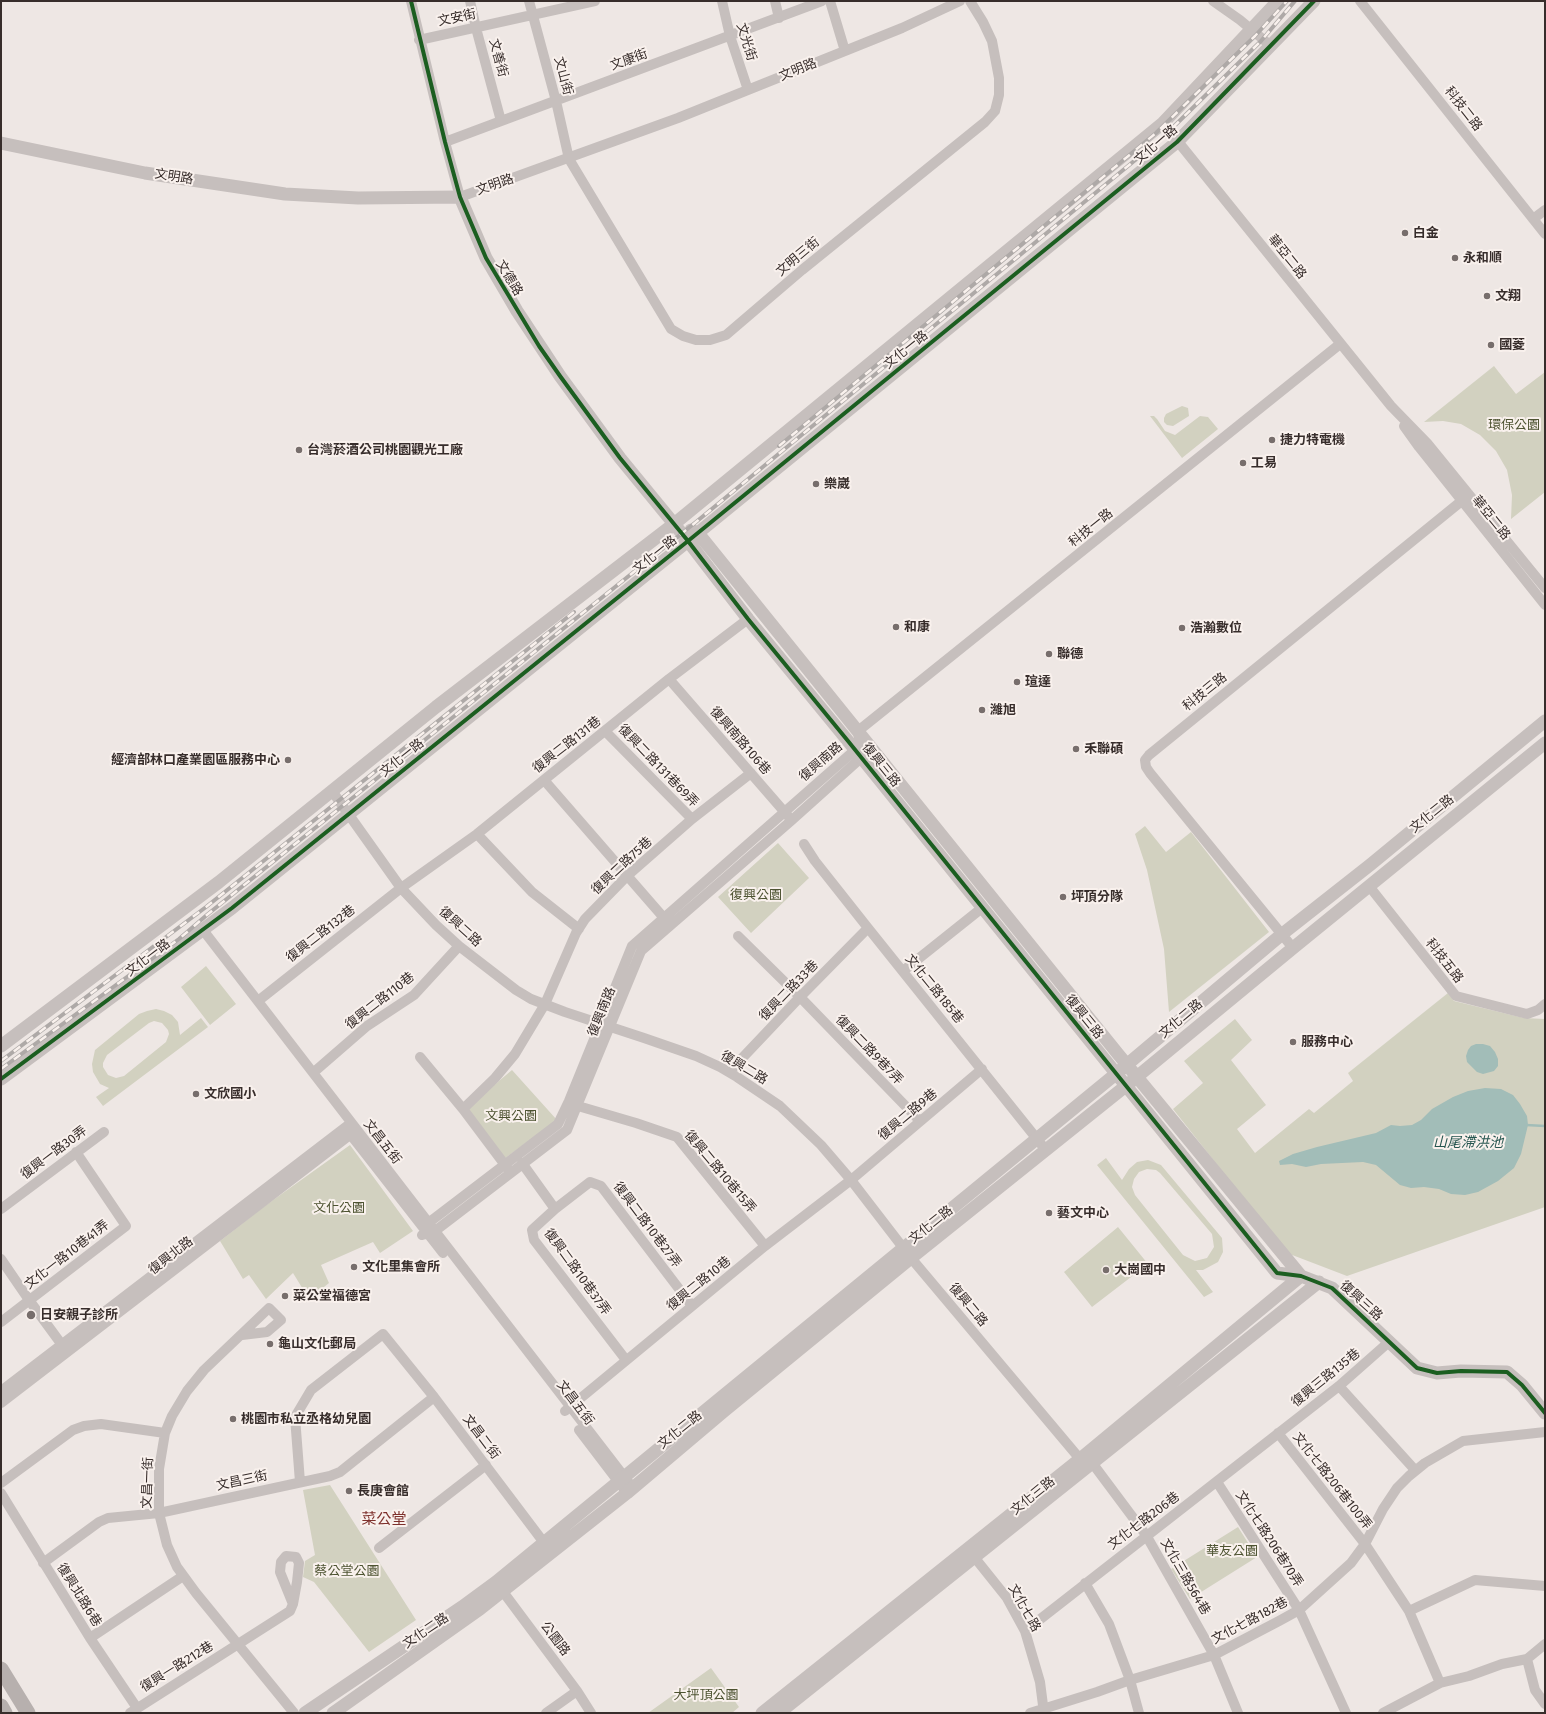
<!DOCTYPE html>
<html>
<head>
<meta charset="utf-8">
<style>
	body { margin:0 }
	#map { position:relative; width:1546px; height:1714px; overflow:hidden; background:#eee7e4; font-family:"Fira Sans",sans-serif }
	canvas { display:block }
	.frame { position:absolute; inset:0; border:2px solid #372d2b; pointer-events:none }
</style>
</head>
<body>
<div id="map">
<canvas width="1546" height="1714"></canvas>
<div class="frame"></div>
</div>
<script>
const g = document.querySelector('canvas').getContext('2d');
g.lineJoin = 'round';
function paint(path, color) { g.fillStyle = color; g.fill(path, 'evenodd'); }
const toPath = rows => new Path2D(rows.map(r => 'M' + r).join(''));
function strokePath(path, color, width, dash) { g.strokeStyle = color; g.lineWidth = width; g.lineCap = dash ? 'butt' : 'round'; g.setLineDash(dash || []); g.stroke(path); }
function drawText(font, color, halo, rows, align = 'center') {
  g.font = font + ' "Fira Sans","Noto Sans TC",sans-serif'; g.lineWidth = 4; g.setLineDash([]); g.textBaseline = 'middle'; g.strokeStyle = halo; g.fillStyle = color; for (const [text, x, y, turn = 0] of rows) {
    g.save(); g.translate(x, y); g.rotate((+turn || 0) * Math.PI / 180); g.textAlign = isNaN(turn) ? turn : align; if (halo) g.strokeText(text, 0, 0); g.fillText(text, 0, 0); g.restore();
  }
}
paint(toPath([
	[1494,366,1516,394,1545,372,1545,492,1511,519,1512,495,1507,470,1496,451,1480,435,1461,424,1443,421,1424,422],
	[1182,406,1188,408,1189,416,1173,426,1167,425,1164,422,1164,418,1166,414],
	[1150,416,1154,416,1157,419,1165,431,1175,435,1200,416,1208,417,1218,429,1182,458],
	[1145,826,1166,852,1191,832,1269,932,1169,1012,1164,949,1147,870,1135,834],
	[778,843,809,878,751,933,718,897],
	[206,966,236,1004,210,1025,181,987],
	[1448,993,1454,1001,1524,1018,1545,1019,1545,1207,1347,1276,1287,1253,1173,1109,1203,1083,1184,1061,1235,1019,1252,1040,1231,1060,1266,1105,1237,1129,1255,1153,1309,1109,1314,1113,1353,1081,1348,1073],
	[156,1009,164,1011,172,1015,178,1022,180,1035,201,1018,208,1027,103,1106,96,1097,109,1088,100,1084,93,1072,92,1064,95,1050,139,1014,147,1011],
	[154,1021,162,1023,168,1030,169,1034,166,1042,124,1076,116,1078,108,1075,103,1067,103,1063,107,1055,149,1023],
	[512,1070,557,1120,504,1159,467,1108],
	[350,1145,413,1231,380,1253,373,1242,321,1265,329,1283,309,1299,293,1273,266,1299,249,1275,243,1279,220,1241,262,1208],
	[1106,1158,1122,1180,1129,1169,1137,1162,1148,1160,1161,1165,1222,1238,1223,1252,1218,1262,1203,1270,1196,1270,1213,1292,1204,1297,1097,1165],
	[1147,1169,1156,1170,1160,1173,1212,1234,1214,1247,1207,1258,1195,1261,1183,1255,1135,1195,1132,1187,1134,1179,1139,1172],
	[1118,1227,1148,1264,1092,1307,1064,1272],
	[330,1485,416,1620,369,1652,314,1582,303,1577,305,1561,315,1555,303,1490],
	[1238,1527,1257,1557,1190,1599,1171,1569],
	[711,1668,739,1707,732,1713,648,1713]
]), '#d2d1c0');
paint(toPath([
	[1476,1044,1483,1044,1490,1046,1495,1052,1498,1059,1498,1066,1494,1071,1483,1074,1477,1072,1467,1062,1466,1056,1468,1050,1471,1046],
	[1485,1088,1501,1089,1513,1095,1520,1104,1527,1116,1528,1125,1521,1154,1514,1168,1498,1181,1478,1192,1465,1195,1451,1194,1439,1189,1424,1187,1411,1188,1400,1185,1376,1165,1363,1162,1321,1164,1306,1167,1292,1164,1280,1165,1279,1161,1293,1154,1317,1147,1376,1133,1391,1125,1400,1126,1412,1125,1421,1120,1432,1109,1453,1097,1468,1091]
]), '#a2bdb8');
strokePath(toPath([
	[1526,1125,1545,1126]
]), '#a2bdb8', 2.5);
strokePath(toPath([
	[411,1,445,142,460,197,678,118,902,28,960,1],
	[470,1,476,28,501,121],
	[529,1,556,101,569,159,671,329,683,336,696,340,710,340,726,335,802,270,985,122,995,111,999,95,999,78,992,41,983,22,970,1],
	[722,1,730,36,748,90],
	[775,1,779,18],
	[830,1,845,51],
	[1213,1,1240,20,1271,46],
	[1360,1,1545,234],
	[419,40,595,1],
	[1163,123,1391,406,1427,443,1545,588],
	[445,142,822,1],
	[1533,219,1545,210],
	[1404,426,1419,447,1545,605],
	[669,679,788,816],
	[605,731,692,819],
	[858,731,1340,344],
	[544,780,664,918],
	[332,791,401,888,436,925,459,946,516,990,531,999,565,1012,644,1038,696,1056,720,1067,737,1077,780,1106,821,1145,851,1180,911,1258,1080,1459,1093,1464,1146,1535,1214,1655,1238,1713],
	[477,834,532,892,579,929],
	[804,844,815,861,868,928,1045,1149],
	[1369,886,1456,996,1527,1014,1538,1010,1545,1004],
	[203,930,633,1488],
	[738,936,800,997,920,1121],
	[1293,948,1150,773,1146,767,1145,760,1149,755,1469,495],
	[903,971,982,908],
	[258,1001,401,888,477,834,669,679,748,619],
	[420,1057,463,1109,508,1169],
	[314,1072,367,1026,414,995,459,946],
	[729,1072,800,997,868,928],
	[578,1106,636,1123,677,1137,765,1246],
	[463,1109,495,1078,515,1054,545,1004,576,933,585,919,627,876,692,819,751,773],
	[351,1123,350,1134,443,1253],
	[522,1163,555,1209,532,1230,534,1240,626,1360],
	[1,1209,104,1132],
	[555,1209,590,1182,601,1186,692,1306],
	[423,1227,558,1124,569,1101,632,946,855,750,856,743],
	[422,1235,435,1231,567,1130,641,951,792,820,861,758,858,731],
	[1,1259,29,1300,65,1349],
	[1,1322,126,1226,76,1152],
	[242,1335,267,1332,281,1320,269,1308,204,1370,187,1391,172,1416,165,1433,159,1469,159,1513,167,1545,177,1567,196,1593,294,1713],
	[1339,1386,1415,1470],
	[1,1391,351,1123],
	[1,1403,355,1131],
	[565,1411,765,1246,851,1180,982,1069],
	[579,1430,627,1493],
	[1278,1433,1365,1544,1409,1611,1440,1683],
	[300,1482,295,1417,311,1390,383,1334,434,1397,548,1548],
	[1217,1482,1299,1610,1346,1713],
	[1,1483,73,1430,84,1426,101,1424,165,1433],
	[1,1493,90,1638,137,1708],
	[379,1548,486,1465],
	[971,1553,1007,1598,1025,1631,1040,1682,1044,1713],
	[43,1563,99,1522,108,1518,159,1513,330,1476,340,1472,434,1397],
	[1085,1583,1109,1624,1130,1680,1139,1713],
	[498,1585,577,1691,591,1713],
	[1409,1611,1475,1580,1545,1586],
	[1025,1631,1339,1386,1390,1341],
	[90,1638,183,1576],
	[1527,1659,1535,1690,1545,1704],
	[130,1713,290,1611,293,1604,297,1582,299,1563,296,1557,286,1556,281,1562,280,1572,293,1604],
	[546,1713,577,1691],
	[1030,1713,1097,1692,1130,1680,1214,1655,1279,1621,1299,1610,1351,1563,1365,1544,1383,1509,1397,1488,1409,1476,1425,1463,1463,1441,1545,1432],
	[1383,1713,1440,1683,1469,1676,1502,1664,1527,1659,1545,1644]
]), '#c6bfbd', 10);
strokePath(toPath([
	[1,143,145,173,285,194,358,198,460,197,486,258,517,311,560,376,620,458,688,541,748,619,848,741,1277,1273,1301,1276,1332,1288,1417,1368,1437,1373,1461,1371,1507,1372,1522,1385,1545,1413],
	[691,530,698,533,1118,1054,1301,1276],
	[1,1046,219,882,436,707,674,524,1163,123,1278,1],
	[1,1079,232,908,688,541,1177,142,1314,1],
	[305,1713,462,1607,496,1582,1117,1073,1281,935,1370,865,1545,721],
	[333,1713,480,1609,627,1493,724,1411,911,1258,1127,1085,1293,948,1545,743],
	[762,1713,1080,1459,1301,1276],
	[779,1713,1319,1282]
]), '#c6bfbd', 13);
strokePath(toPath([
	[1,1669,28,1713],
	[1,1706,5,1713]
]), '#b7b0ae', 15);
const rail = toPath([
	[779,446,1156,133,1255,36,1287,1],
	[1,1061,206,907,574,612],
	[1,1069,179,939,208,914,696,522,1162,138,1261,41,1295,1]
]);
strokePath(rail, '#aea9a7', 4);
strokePath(rail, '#f9f1ed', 2.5, [8]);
strokePath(toPath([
	[411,1,445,142,460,197,486,258,539,346,560,376,620,458,688,541,748,619,848,741,1277,1273,1301,1276,1332,1288,1417,1368,1437,1373,1461,1371,1507,1372,1522,1385,1545,1413],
	[1,1079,232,908,688,541,1177,142,1314,1]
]), '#1b5e20', 4);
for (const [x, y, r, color] of [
	[1405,233,4,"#776e6c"],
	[1455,258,4,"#776e6c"],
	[1487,296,4,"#776e6c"],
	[1491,345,4,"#776e6c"],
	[1272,440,4,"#776e6c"],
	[299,450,4,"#776e6c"],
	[1243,463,4,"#776e6c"],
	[816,484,4,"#776e6c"],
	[896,627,4,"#776e6c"],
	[1182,628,4,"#776e6c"],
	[1049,654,4,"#776e6c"],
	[1017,682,4,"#776e6c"],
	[982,710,4,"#776e6c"],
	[1076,749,4,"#776e6c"],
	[288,760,4,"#776e6c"],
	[1063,897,4,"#776e6c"],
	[1293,1042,4,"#776e6c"],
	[196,1094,4,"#776e6c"],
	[1049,1213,4,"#776e6c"],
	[354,1267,4,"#776e6c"],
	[1106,1270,4,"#776e6c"],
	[285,1296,4,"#776e6c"],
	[31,1315,5,"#776e6c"],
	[270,1344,4,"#776e6c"],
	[233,1419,4,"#776e6c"],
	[349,1491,4,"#776e6c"]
]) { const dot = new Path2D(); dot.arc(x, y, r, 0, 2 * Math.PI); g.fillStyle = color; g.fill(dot); strokePath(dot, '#f9f1ed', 1.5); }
drawText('13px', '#372d2b', '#f9f1ed', [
	["文安街",457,18,-12],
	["文光街",746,42,73],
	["文善街",498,58,75],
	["文康街",629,60,-20],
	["文明路",798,70,-22],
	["文山街",563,76,75],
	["科技二路",1463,109,52],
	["文化一路",1156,145,-41],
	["文明路",174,177,9],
	["文明路",495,185,-19],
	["文明三街",798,257,-40],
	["華亞二路",1287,257,51],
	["文德路",509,278,59],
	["文化一路",906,350,-39],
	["華亞二路",1491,518,51],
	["科技一路",1091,528,-39],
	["文化一路",655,555,-39],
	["科技三路",1205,692,-39],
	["復興南路106巷",740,741,49],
	["復興二路131巷",567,745,-38],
	["文化一路",402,758,-39],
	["復興南路",821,762,-41],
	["復興三路",881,765,51],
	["復興二路131巷69弄",658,766,46],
	["文化二路",1432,814,-39],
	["復興二路75巷",622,866,-43],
	["復興二路",460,927,42],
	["復興二路132巷",321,934,-38],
	["文化一路",148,958,-37],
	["科技五路",1444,961,52],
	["文化二路185巷",934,989,51],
	["復興二路33巷",789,991,-46],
	["復興二路110巷",380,1001,-38],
	["復興南路",602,1012,-68],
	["復興三路",1084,1017,51],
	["文化二路",1181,1019,-40],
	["復興二路9巷7弄",869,1050,46],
	["復興二路",744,1068,31],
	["復興二路9巷",908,1115,-40],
	["文昌五街",382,1142,52],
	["復興一路30弄",54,1153,-37],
	["復興二路10巷15弄",720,1172,50],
	["復興二路10巷27弄",647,1225,53],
	["文化二路",931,1225,-39],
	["文化一路10巷41弄",67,1255,-38],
	["復興北路",171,1256,-38],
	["復興二路10巷37弄",577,1272,54],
	["復興二路10巷",699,1284,-39],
	["復興三路",1361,1301,42],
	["復興二路",968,1305,50],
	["復興三路135巷",1326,1378,-39],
	["文昌五街",575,1403,53],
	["文化二路",680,1430,-39],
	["文昌二街",481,1437,53],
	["文昌三街",242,1481,-12],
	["文化七路206巷100弄",1332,1481,52],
	["文昌一街",148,1483,-88],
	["文化三路",1033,1496,-39],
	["文化七路206巷",1144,1521,-37],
	["文化七路206巷70弄",1269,1539,57],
	["文化三路564巷",1185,1577,60],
	["復興北路6巷",79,1595,58],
	["文化七路",1024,1608,61],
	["文化七路182巷",1250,1621,-28],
	["文化二路",426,1631,-34],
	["公園路",555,1639,53],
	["復興一路212巷",177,1667,-32]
]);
drawText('bold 13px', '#372d2b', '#f9f1ed', [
	["白金",1413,233],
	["永和順",1463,258],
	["文翔",1495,296],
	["國菱",1499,345],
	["捷力特電機",1280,440],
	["台灣菸酒公司桃園觀光工廠",307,450],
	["工易",1251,463],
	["樂崴",824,484],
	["和康",904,627],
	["浩瀚數位",1190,628],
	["聯德",1057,654],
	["瑄達",1025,682],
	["濰旭",990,710],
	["禾聯碩",1084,749],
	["經濟部林口產業園區服務中心",280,760,"right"],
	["坪頂分隊",1071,897],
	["服務中心",1301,1042],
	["文欣國小",204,1094],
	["藝文中心",1057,1213],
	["文化里集會所",362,1267],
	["大崗國中",1114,1270],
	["菜公堂福德宮",293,1296],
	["日安親子診所",40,1315],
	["龜山文化郵局",278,1344],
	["桃園市私立丞格幼兒園",241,1419],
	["長庚會館",357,1491]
], 'left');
drawText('13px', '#4d5331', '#f9f1ed', [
	["環保公園",1514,425],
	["復興公園",756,895],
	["文興公園",511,1116],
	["文化公園",339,1208],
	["華友公園",1232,1551],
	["蔡公堂公園",347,1571],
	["大坪頂公園",706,1695]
]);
drawText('italic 14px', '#25554f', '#f9f1ed', [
	["山尾滯洪池",1468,1143]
]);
drawText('15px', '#7e302c', '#f9f1ed', [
	["菜公堂",384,1520]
]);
</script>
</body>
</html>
